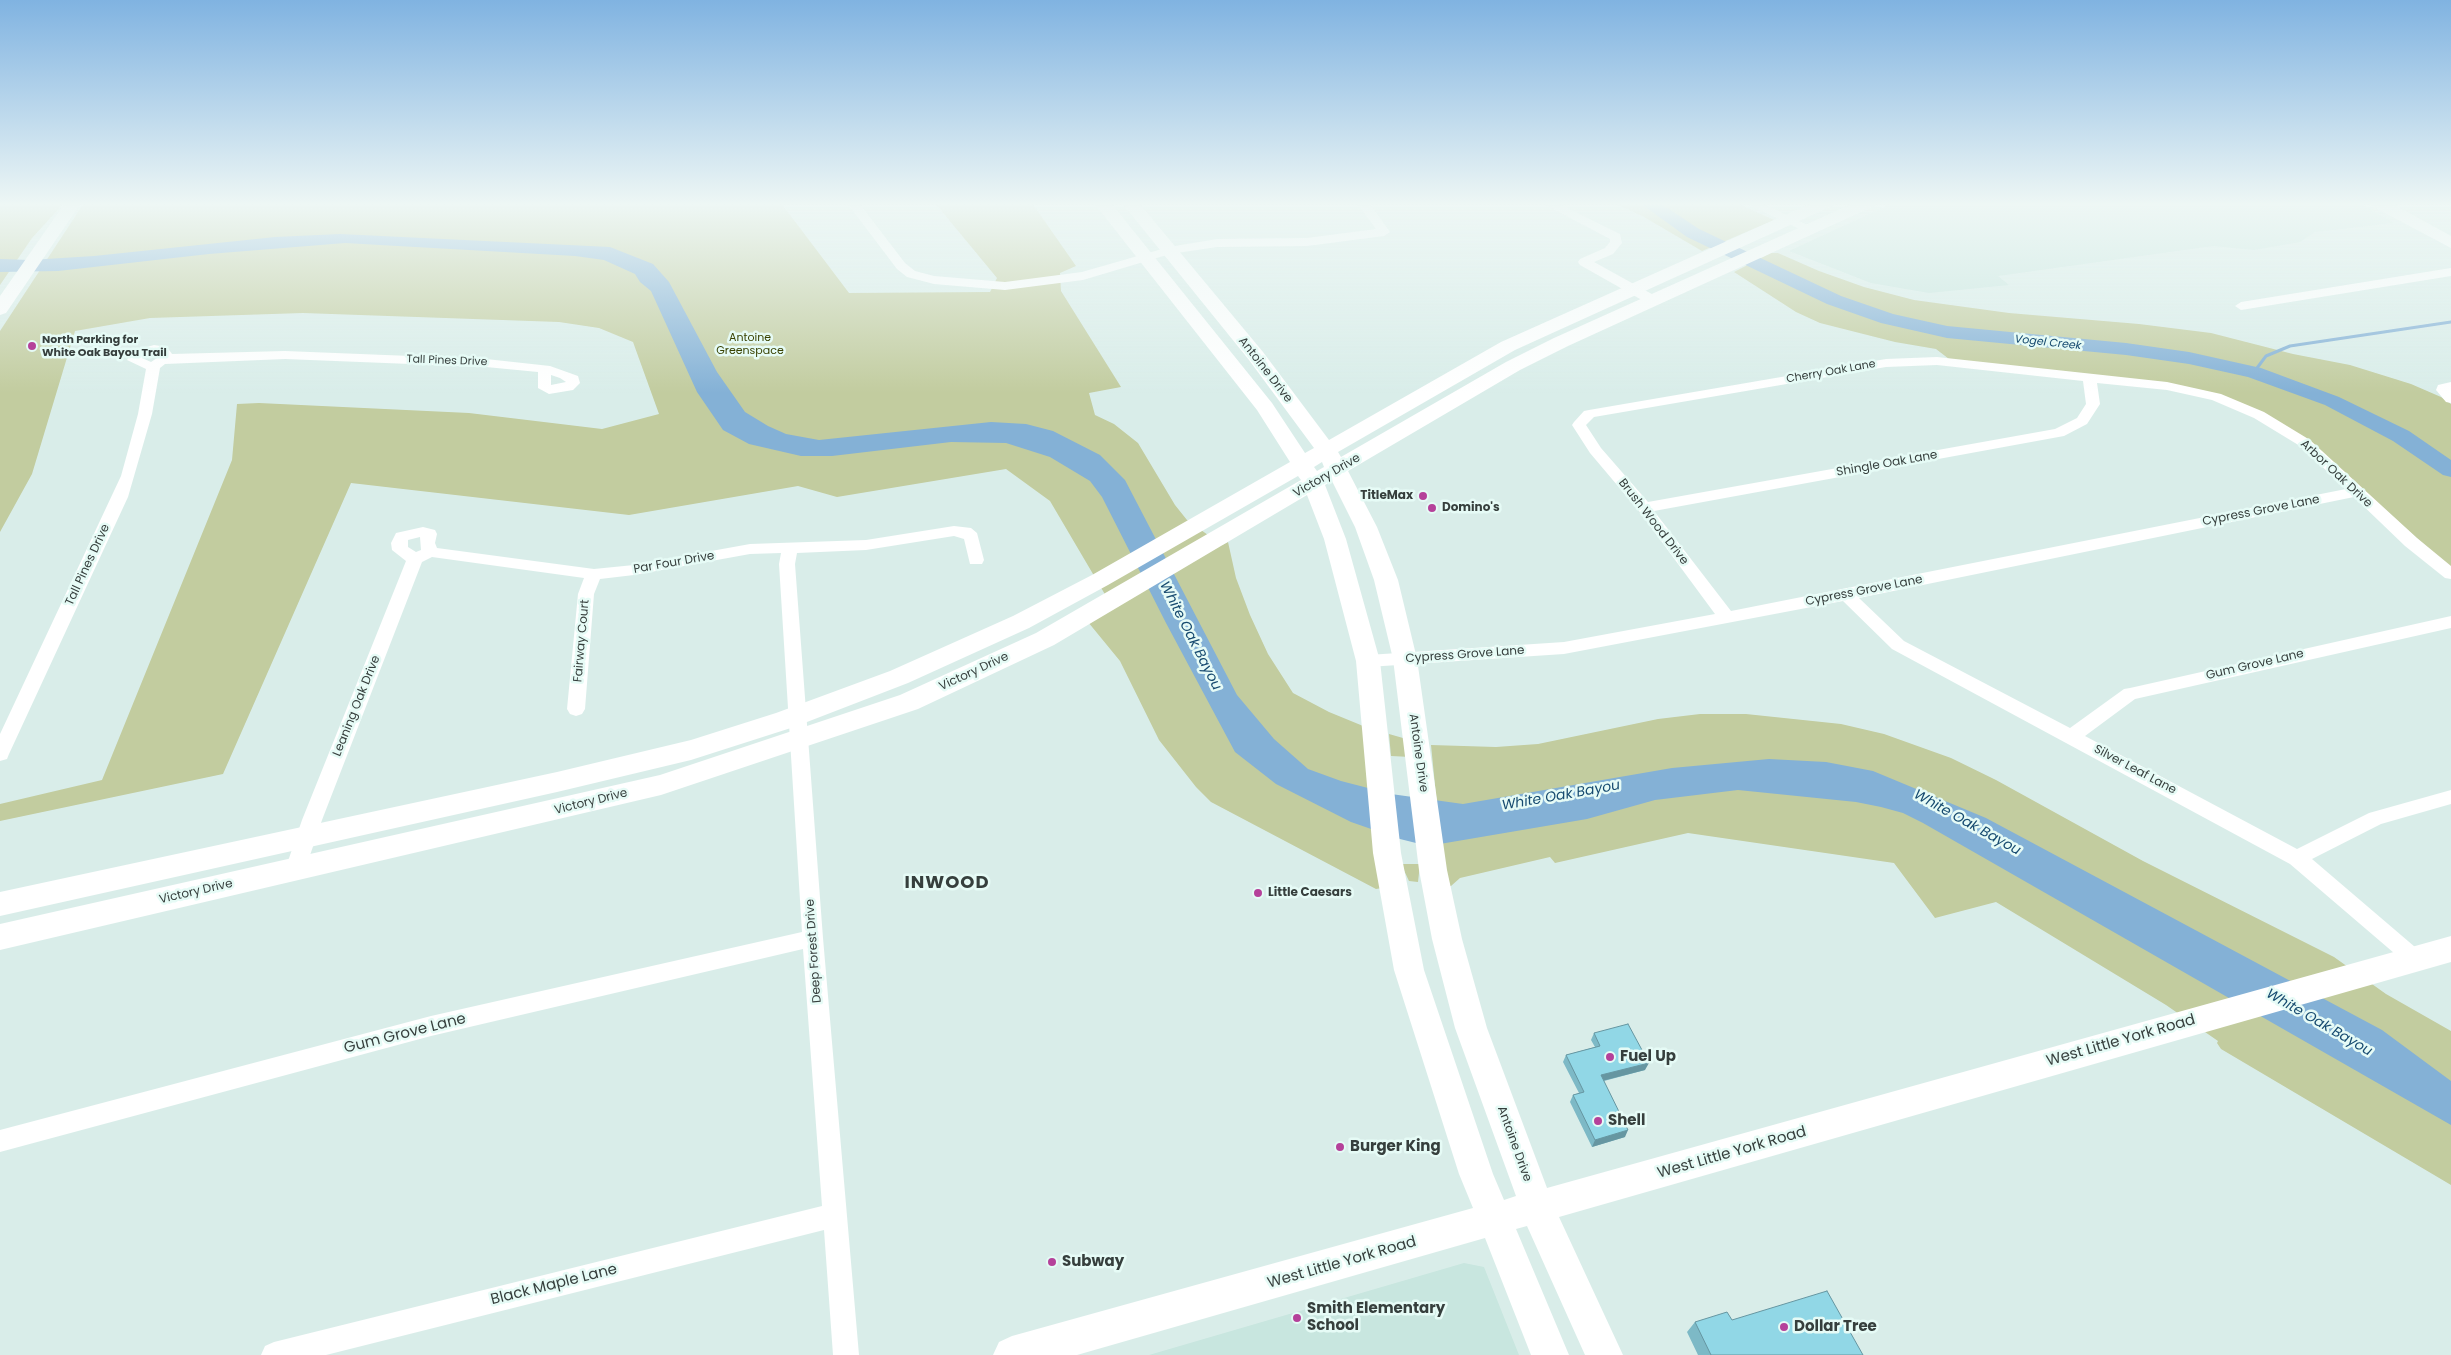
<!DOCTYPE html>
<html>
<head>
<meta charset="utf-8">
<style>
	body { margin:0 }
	canvas { display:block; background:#d9ede9 }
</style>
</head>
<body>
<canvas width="2451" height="1355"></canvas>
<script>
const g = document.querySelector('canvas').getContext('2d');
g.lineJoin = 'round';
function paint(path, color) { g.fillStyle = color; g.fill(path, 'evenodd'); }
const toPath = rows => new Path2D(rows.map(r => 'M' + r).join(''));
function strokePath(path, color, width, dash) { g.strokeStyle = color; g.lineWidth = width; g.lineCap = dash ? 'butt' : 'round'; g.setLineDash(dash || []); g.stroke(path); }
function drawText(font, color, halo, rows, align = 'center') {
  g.font = font + ' Poppins,sans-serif'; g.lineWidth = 5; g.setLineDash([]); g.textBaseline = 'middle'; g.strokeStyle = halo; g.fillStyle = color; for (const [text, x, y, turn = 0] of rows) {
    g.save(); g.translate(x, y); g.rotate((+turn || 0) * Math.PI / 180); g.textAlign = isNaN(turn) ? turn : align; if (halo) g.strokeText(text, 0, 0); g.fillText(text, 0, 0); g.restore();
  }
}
paint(toPath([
	[1893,203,2359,203,2394,223,2315,232,2300,242,2254,250,2213,246,1998,276,2009,285,1929,293,1871,283,1789,251],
	[1464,1263,1484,1267,1519,1355,1149,1355]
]), '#c8e6df');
paint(toPath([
	[0,203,64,203,32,238,0,285],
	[84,203,781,203,849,293,990,292,997,278,935,203,1032,203,1076,266,1060,273,1061,291,1121,387,1089,393,1095,415,1114,424,1138,443,1175,505,1187,520,1222,545,1228,542,1236,578,1250,615,1268,654,1293,693,1329,712,1368,728,1382,888,1376,889,1211,802,1196,787,1159,740,1120,661,1088,622,1113,608,1050,501,1006,469,837,497,798,486,629,515,351,483,223,774,0,821,0,804,102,780,232,460,237,404,259,403,469,413,602,429,659,414,633,342,599,328,559,322,303,313,150,318,75,331,32,474,0,532,0,331],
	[1614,203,1737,203,1774,220,1702,251,1644,217],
	[1771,253,1778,253,1819,271,1864,287,1914,300,2009,313,2139,324,2211,333,2293,354,2350,365,2411,384,2441,397,2451,404,2451,569,2322,453,2216,395,1949,359,1936,349,1895,342,1820,323,1796,312,1734,272],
	[1700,714,1746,714,1841,724,1884,734,1951,758,1996,780,2143,861,2334,957,2386,994,2451,1031,2451,1185,2221,1049,2217,1043,2218,1041,2166,1005,1996,902,1935,918,1894,863,1688,833,1555,863,1550,857,1460,878,1451,886,1445,886,1431,745,1496,747,1538,744,1658,719],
	[1389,734,1410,740,1411,757,1391,756],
	[1401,864,1420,864,1418,882,1409,881]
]), '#c2cc9f');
paint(toPath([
	[340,234,610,247,653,264,669,282,717,372,745,412,768,426,786,434,819,440,991,422,1026,424,1053,431,1100,455,1125,480,1237,695,1274,739,1308,769,1341,781,1391,794,1463,804,1672,768,1769,759,1826,762,1873,771,1986,818,2382,1030,2451,1081,2451,1125,1923,823,1903,813,1881,807,1856,802,1738,790,1655,800,1587,819,1428,846,1400,839,1351,822,1276,784,1235,752,1166,623,1102,497,1090,481,1050,457,1006,443,951,442,832,456,801,456,749,444,723,430,697,392,651,291,640,282,635,274,604,260,575,256,345,243,209,254,58,271,0,272,0,259,30,260,94,256,275,237]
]), '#84b1d6');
strokePath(toPath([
	[2254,372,2266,356,2290,346,2451,322]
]), '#84b1d6', 3);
paint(toPath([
	[1640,203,1660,203,1699,229,1841,296,1893,314,1947,326,2126,343,2189,352,2261,368,2339,397,2409,431,2451,460,2451,477,2443,475,2393,441,2325,405,2248,377,2189,364,2126,355,1947,338,1881,323,1827,304,1687,237,1640,203]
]), '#84b1d6');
paint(toPath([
	[847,203,859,203,905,263,915,271,934,276,1005,282,1082,272,1169,247,1217,239,1307,238,1376,229,1357,203,1369,203,1390,232,1384,236,1307,246,1217,247,1170,254,1083,280,1005,290,934,284,907,277,897,269,847,203],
	[1542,203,1557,203,1620,234,1622,243,1613,254,1594,262,1659,298,1660,301,1659,304,1649,304,1580,265,1578,262,1580,259,1605,248,1610,242,1610,239,1542,203],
	[1745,203,1761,203,1818,230,1812,234,1808,233,1745,203],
	[2451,268,2451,276,2241,310,2235,306,2241,302,2451,268],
	[154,345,167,347,172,354,285,351,486,359,550,366,578,376,580,383,573,390,549,394,538,388,538,372,486,367,285,359,165,364,160,368,152,414,128,497,9,754,7,759,0,761,0,734,121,476,138,414,146,369,127,360,133,351,154,345],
	[155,353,160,356,151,362,142,358,155,353],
	[551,375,560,378,566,382,551,385,551,375],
	[1937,357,2167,382,2221,394,2264,412,2310,440,2417,538,2451,566,2451,579,2445,578,2405,546,2354,497,1859,598,1904,641,2070,728,2124,689,2130,688,2451,616,2451,628,2135,699,2085,736,2297,849,2369,813,2451,790,2451,804,2381,824,2312,859,2422,953,2426,959,2422,965,2415,968,2408,965,2290,864,1892,649,1843,601,1564,654,1368,667,1362,665,1359,661,1362,657,1368,655,1564,642,1715,614,1639,511,1590,453,1572,425,1574,422,1584,411,1589,410,1886,359,1937,357],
	[1937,365,2083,381,2086,404,2077,418,2055,429,1648,502,1601,448,1586,425,1594,417,1886,367,1937,365],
	[2097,383,2167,390,2212,400,2254,418,2300,446,2346,489,1731,611,1654,511,2064,436,2087,424,2100,404,2097,383],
	[2451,382,2451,403,2446,402,2436,390,2438,385,2451,382],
	[954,526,971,528,977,533,984,560,982,564,970,564,964,539,954,536,866,550,797,553,795,564,823,938,859,1355,833,1355,824,1230,326,1355,261,1355,265,1346,274,1342,822,1206,803,949,431,1036,0,1152,0,1130,431,1016,802,932,779,564,781,553,750,554,634,575,600,579,594,594,585,709,582,714,576,716,570,714,567,709,578,594,584,578,432,557,422,562,322,820,305,870,302,876,295,878,288,876,285,870,302,820,406,561,392,550,391,543,396,533,423,527,435,530,437,534,435,543,437,548,594,569,634,565,750,544,866,540,954,526],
	[420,537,421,550,416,552,408,547,408,540,420,537]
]), '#fff');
paint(toPath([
	[65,203,81,203,6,313,0,315,0,296,65,203],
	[1094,203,1111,203,1272,403,1305,453,1314,448,1249,360,1122,203,1139,203,1263,352,1329,440,1501,342,1812,203,1834,203,1832,206,1515,350,1338,452,1341,457,1506,362,1554,338,1854,203,1876,203,1874,206,1568,346,1520,370,1348,471,1377,527,1398,580,1417,659,1447,870,1462,939,1487,1028,1547,1188,2451,936,2451,962,1559,1217,1623,1355,1585,1355,1527,1226,1516,1229,1569,1355,1531,1355,1485,1238,1077,1355,993,1355,999,1342,1012,1336,1473,1208,1459,1174,1394,970,1373,853,1356,661,1324,539,1307,495,1054,645,918,709,661,795,0,950,0,924,660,775,900,695,1036,633,1301,480,1298,476,1108,585,1029,628,908,683,794,727,691,760,557,792,0,916,0,892,557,772,691,740,776,713,890,671,1013,616,1092,575,1290,462,1257,410,1094,203],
	[1322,462,1324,467,1317,471,1314,467,1322,462],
	[1332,481,1355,527,1374,580,1393,659,1419,870,1432,939,1455,1028,1516,1196,1504,1200,1493,1174,1424,970,1401,853,1380,661,1346,539,1325,485,1332,481],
	[2370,203,2391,203,2451,236,2451,248,2372,206,2370,203]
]), '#fff');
paint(toPath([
	[1594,1033,1645,1070,1604,1081,1625,1137,1592,1147,1570,1102,1573,1095,1579,1093,1563,1062,1566,1055,1595,1047,1591,1040],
	[1732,1320,1863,1355,1698,1355,1687,1332,1695,1322]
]), '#7db9c6');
paint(toPath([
	[1649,1063,1645,1070,1598,1082,1601,1075],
	[1628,1130,1625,1137,1592,1147,1595,1140]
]), '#6696a1');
const building = toPath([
	[1628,1024,1649,1063,1601,1075,1628,1130,1595,1140,1573,1095,1584,1092,1566,1055,1600,1046,1594,1033,1628,1024],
	[1827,1291,1863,1355,1711,1355,1695,1322,1727,1312,1732,1320,1827,1291]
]);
paint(building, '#91d7e6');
strokePath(building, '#6696a1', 1);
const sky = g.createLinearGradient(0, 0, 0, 393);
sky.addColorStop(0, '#80b3e1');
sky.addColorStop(0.52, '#eef7f5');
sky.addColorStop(1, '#eef7f500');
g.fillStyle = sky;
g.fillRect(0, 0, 2451, 393);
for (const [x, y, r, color] of [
	[32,346,5,"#b5419a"],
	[1423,496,5,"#b5419a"],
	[1432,508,5,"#b5419a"],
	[1258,893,5,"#b5419a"],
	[1610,1057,5,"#b5419a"],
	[1598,1121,5,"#b5419a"],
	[1340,1147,5,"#b5419a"],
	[1052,1262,5,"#b5419a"],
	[1297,1318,5,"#b5419a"],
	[1784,1327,5,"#b5419a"]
]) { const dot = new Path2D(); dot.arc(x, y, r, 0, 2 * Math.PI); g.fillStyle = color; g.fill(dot); strokePath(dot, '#e6fbf6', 2); }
drawText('11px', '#394202', '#e6fbf6', [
	["Antoine",750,338],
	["Greenspace",750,351]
]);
drawText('bold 11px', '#363f3d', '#e6fbf6', [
	["North Parking for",42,340],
	["White Oak Bayou Trail",42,353]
], 'left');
drawText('italic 11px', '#164a6f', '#e6fbf6', [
	["Vogel Creek",2048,343,6]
]);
drawText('11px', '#363f3d', '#e6fbf6', [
	["Tall Pines Drive",447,361,2],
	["Cherry Oak Lane",1831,372,-10]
]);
drawText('12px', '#363f3d', '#e6fbf6', [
	["Antoine Drive",1265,370,52],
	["Shingle Oak Lane",1887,464,-10],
	["Arbor Oak Drive",2336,474,43],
	["Victory Drive",1327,476,-30],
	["Cypress Grove Lane",2261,511,-11],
	["Brush Wood Drive",1653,522,52],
	["Par Four Drive",674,563,-10],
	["Tall Pines Drive",88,565,-65],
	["Cypress Grove Lane",1864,591,-11],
	["Fairway Court",582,641,-85],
	["Cypress Grove Lane",1465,655,-4],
	["Gum Grove Lane",2255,665,-13],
	["Victory Drive",974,672,-25],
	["Leaning Oak Drive",357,706,-68],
	["Antoine Drive",1418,753,82],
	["Silver Leaf Lane",2135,770,28],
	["Victory Drive",591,802,-14],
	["Victory Drive",196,892,-13],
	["Deep Forest Drive",814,951,-94],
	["Antoine Drive",1514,1144,70]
]);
drawText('bold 12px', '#363f3d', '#e6fbf6', [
	["TitleMax",1413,496,"right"],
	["Domino's",1442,508],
	["Little Caesars",1268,893]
], 'left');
drawText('italic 14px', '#164a6f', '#e6fbf6', [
	["White Oak Bayou",1190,636,63],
	["White Oak Bayou",1561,796,-10],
	["White Oak Bayou",1967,823,29],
	["White Oak Bayou",2319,1023,30]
]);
drawText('15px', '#363f3d', '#e6fbf6', [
	["Gum Grove Lane",405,1034,-14],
	["West Little York Road",2121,1041,-16],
	["West Little York Road",1732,1153,-16],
	["West Little York Road",1342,1263,-16],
	["Black Maple Lane",554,1285,-14]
]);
drawText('bold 15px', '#363f3d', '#e6fbf6', [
	["Fuel Up",1620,1057],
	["Shell",1608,1121],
	["Burger King",1350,1147],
	["Subway",1062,1262],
	["Smith Elementary",1307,1309],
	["School",1307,1326],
	["Dollar Tree",1794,1327]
], 'left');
g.letterSpacing = '1px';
drawText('bold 18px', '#363f3d', '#e6fbf6', [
	["INWOOD",947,883]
]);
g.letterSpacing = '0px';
</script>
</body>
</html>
